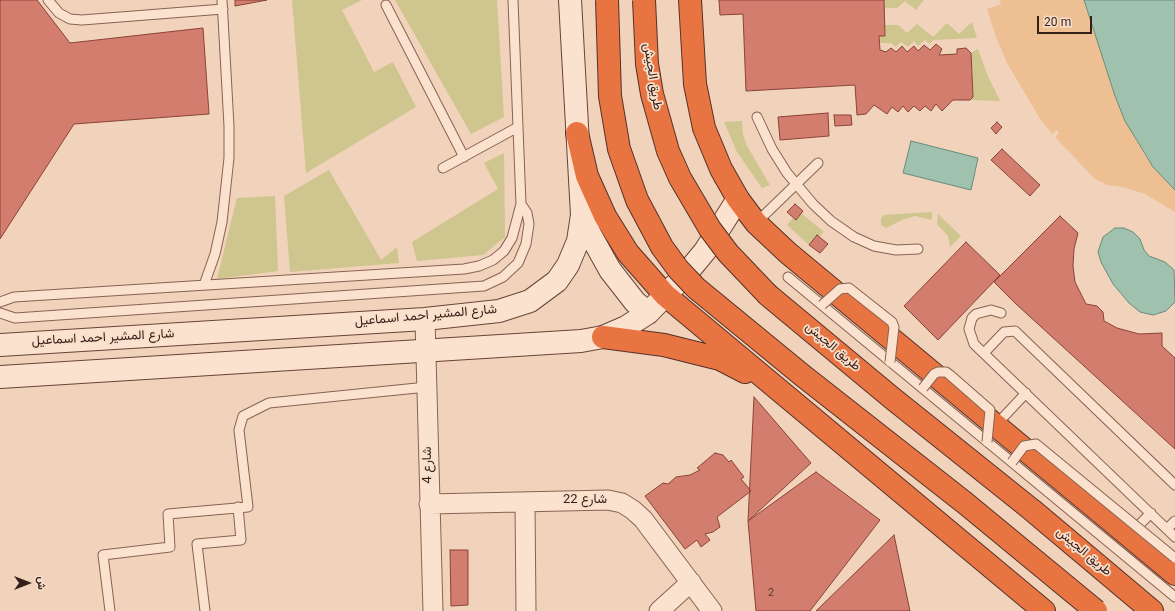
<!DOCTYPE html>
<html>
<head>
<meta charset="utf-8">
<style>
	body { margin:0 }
	#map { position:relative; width:1175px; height:611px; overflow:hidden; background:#f1d2ba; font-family:Georgia,Vazirmatn,serif }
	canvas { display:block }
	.north { position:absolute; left:8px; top:563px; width:40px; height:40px; -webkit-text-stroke:3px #f8dfca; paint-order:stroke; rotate:90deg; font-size:11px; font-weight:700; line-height:16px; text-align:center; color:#36201a }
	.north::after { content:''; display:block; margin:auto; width:14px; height:18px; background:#36201a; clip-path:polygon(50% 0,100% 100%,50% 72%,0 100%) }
	.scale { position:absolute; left:1037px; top:16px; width:55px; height:18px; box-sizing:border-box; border:2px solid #36201a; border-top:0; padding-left:5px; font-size:12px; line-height:14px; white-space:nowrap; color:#36201a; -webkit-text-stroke:3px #f8dfca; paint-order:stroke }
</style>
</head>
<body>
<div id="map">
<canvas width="1175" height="611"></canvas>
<div class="north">ش</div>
<div class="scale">20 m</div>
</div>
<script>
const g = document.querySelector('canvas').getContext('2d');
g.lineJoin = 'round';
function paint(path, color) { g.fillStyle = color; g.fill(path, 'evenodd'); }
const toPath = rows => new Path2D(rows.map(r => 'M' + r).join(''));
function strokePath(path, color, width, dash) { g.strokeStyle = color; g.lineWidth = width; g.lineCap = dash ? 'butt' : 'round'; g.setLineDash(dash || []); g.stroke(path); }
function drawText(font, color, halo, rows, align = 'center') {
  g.font = font + ' Georgia,Vazirmatn,serif'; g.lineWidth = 3.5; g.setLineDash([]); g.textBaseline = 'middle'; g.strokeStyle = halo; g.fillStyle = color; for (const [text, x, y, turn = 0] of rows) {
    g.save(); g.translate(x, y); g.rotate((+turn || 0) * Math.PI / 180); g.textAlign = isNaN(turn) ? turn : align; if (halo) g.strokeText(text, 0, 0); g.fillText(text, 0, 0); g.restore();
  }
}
paint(toPath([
	[292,0,362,0,342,10,374,72,393,62,416,107,306,173],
	[395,0,497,0,504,117,471,134],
	[884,0,924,0,916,10,905,1,897,8,884,8],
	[972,22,977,38,933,40,930,44,925,40,918,46,914,41,908,47,901,42,896,47,891,43,880,43,879,36,885,36,885,25,898,25,907,33,917,24,933,37,947,23,959,34],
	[978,49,987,74,1000,101,970,100,973,97,971,53],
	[742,121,743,134,747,146,770,185,762,188,737,152,724,122],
	[504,153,505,237,483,255,417,261,412,242,498,189,484,163],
	[329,170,381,260,397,247,399,263,290,272,284,196],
	[275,196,278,271,217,279,237,198],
	[932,212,932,220,915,216,904,219,886,228,881,225,881,218,884,215],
	[801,213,824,232,819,237,817,235,809,245,787,225,793,218,796,220],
	[938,214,961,236,950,247,948,236,937,224]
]), '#cfc58e');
paint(toPath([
	[1000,0,1084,0,1115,96,1138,144,1153,167,1175,190,1175,212,1145,194,1123,187,1107,185,1095,179,1055,137,1059,133,1057,130,1052,134,1039,117,1008,65,996,37,987,9,1001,4]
]), '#efbf94');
const water = toPath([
	[1084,0,1175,0,1175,190,1153,167,1125,121,1115,96,1084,0],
	[911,141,978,158,971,190,903,173,911,141],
	[1115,228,1124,228,1133,232,1140,239,1144,250,1149,256,1165,262,1174,270,1175,302,1166,311,1153,315,1140,312,1129,303,1113,284,1101,262,1098,252,1103,237,1115,228]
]);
paint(water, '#9fc1ae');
strokePath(water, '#668e7a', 1);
const building = toPath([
	[0,0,37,0,70,43,203,28,209,114,74,124,0,239,0,0],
	[235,0,267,0,235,6,235,0],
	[719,0,884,0,885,36,879,36,880,50,886,52,891,48,896,52,902,46,907,52,914,46,918,51,924,45,930,50,936,44,942,49,939,55,957,54,957,49,966,48,971,53,973,97,970,100,953,100,942,111,936,104,931,111,925,106,920,111,914,106,908,112,903,106,898,112,892,107,887,114,874,105,866,114,857,115,855,85,746,91,743,14,720,15,719,0],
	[828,113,829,136,780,140,778,117,828,113],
	[834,115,851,115,852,125,835,126,834,115],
	[997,122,1002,127,996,134,991,128,997,122],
	[1002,149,1040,185,1030,196,991,160,1002,149],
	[795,204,803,211,796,220,787,212,795,204],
	[1060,216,1078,233,1074,249,1073,266,1075,282,1086,304,1097,306,1103,312,1104,321,1117,328,1139,334,1162,333,1162,346,1175,358,1175,449,1016,304,994,282,1060,216],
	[817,235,828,244,820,253,809,245,817,235],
	[966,242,1000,275,938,340,904,306,966,242],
	[754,397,811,463,748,521,754,397],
	[715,453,723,455,729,462,731,460,744,477,741,479,751,491,717,517,720,527,713,532,705,534,710,540,701,547,697,540,685,549,645,496,663,483,668,484,676,477,690,475,700,470,697,468,715,453],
	[816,472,880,520,810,611,756,611,748,521,816,472],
	[894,535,910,611,816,611,894,535],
	[450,550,468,550,468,605,451,606,450,550]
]);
paint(building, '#d27d6d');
strokePath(building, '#894338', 1);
const lane = toPath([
	[48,0,59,13,70,19,82,20,223,9],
	[386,5,464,157],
	[757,117,772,149,787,173,813,204,831,221,854,237,874,246,896,250,918,249],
	[443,168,518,127],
	[756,223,818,163],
	[788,277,1175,597],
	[204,285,215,254,222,222,229,158,229,126,222,0],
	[0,302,14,297,464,269,479,266,493,260,504,251,512,238,521,204,513,0],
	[0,313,15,318,484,286,503,277,518,263,526,244,529,224,527,213,521,204],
	[1001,313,991,310,976,314,972,318,969,329,974,344,1175,537],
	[984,353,1004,332,1015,331,1175,485],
	[996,425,1026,393],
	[1167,529,1175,521],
	[1132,532,1151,513],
	[110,611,103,555,170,547,168,514,248,507,239,430,243,416,269,403,427,387],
	[205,611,197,544,241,540,238,507]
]);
const street = toPath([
	[425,319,433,611],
	[525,502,526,611],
	[429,504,608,500,622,503,633,510,643,519,712,611],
	[659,611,691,582]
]);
const secondary = toPath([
	[582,215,590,234,610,270,635,302,648,313],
	[0,345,425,319,499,311,530,301,557,281,568,265,578,241,582,215,570,0],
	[0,377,581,341,603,337,626,327,648,313,686,274,705,251,738,199]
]);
const highway = toPath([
	[690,0,695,84,704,128,721,169,738,199,756,223,788,253,1175,574],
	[577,133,587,176,605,216,628,253,665,295,1044,611],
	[768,295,892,398,1032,510,1152,611],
	[603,337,664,345,720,359,745,372]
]);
strokePath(lane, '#886253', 11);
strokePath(street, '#886253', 21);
strokePath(secondary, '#6a4337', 24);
strokePath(highway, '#553229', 24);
strokePath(lane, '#fbe2ce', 9);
strokePath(street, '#fbe2ce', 19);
strokePath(secondary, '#fbe2ce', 22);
strokePath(highway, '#e87442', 22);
const laneBridge = toPath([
	[822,305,840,289,849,288,892,322,894,327,890,362],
	[923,388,934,374,938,372,946,372,950,375,990,410,987,442],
	[1012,462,1024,446,1036,444,1175,558]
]);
const highwayBridge = toPath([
	[607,0,610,96,619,149,637,200,662,247,678,269,696,288,802,375,965,503,1096,611],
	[644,0,647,64,652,94,668,151,680,178,710,229,728,253,768,295]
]);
strokePath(laneBridge, '#886253', 11, []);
strokePath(highwayBridge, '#553229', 24, []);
strokePath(laneBridge, '#fbe2ce', 9);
strokePath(highwayBridge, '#e87442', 22);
drawText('11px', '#5d372f', null, [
	["2",771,594]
]);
drawText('13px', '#36201a', '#f8dfca', [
	["طريق الجيش",651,77,81],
	["شارع المشير احمد اسماعيل",426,317,-5],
	["شارع المشير احمد اسماعيل",103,339,-3],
	["طريق الجيش",832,348,40],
	["شارع 4",429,465,-91],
	["شارع 22",585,501],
	["طريق الجيش",1083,553,40]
]);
</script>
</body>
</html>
